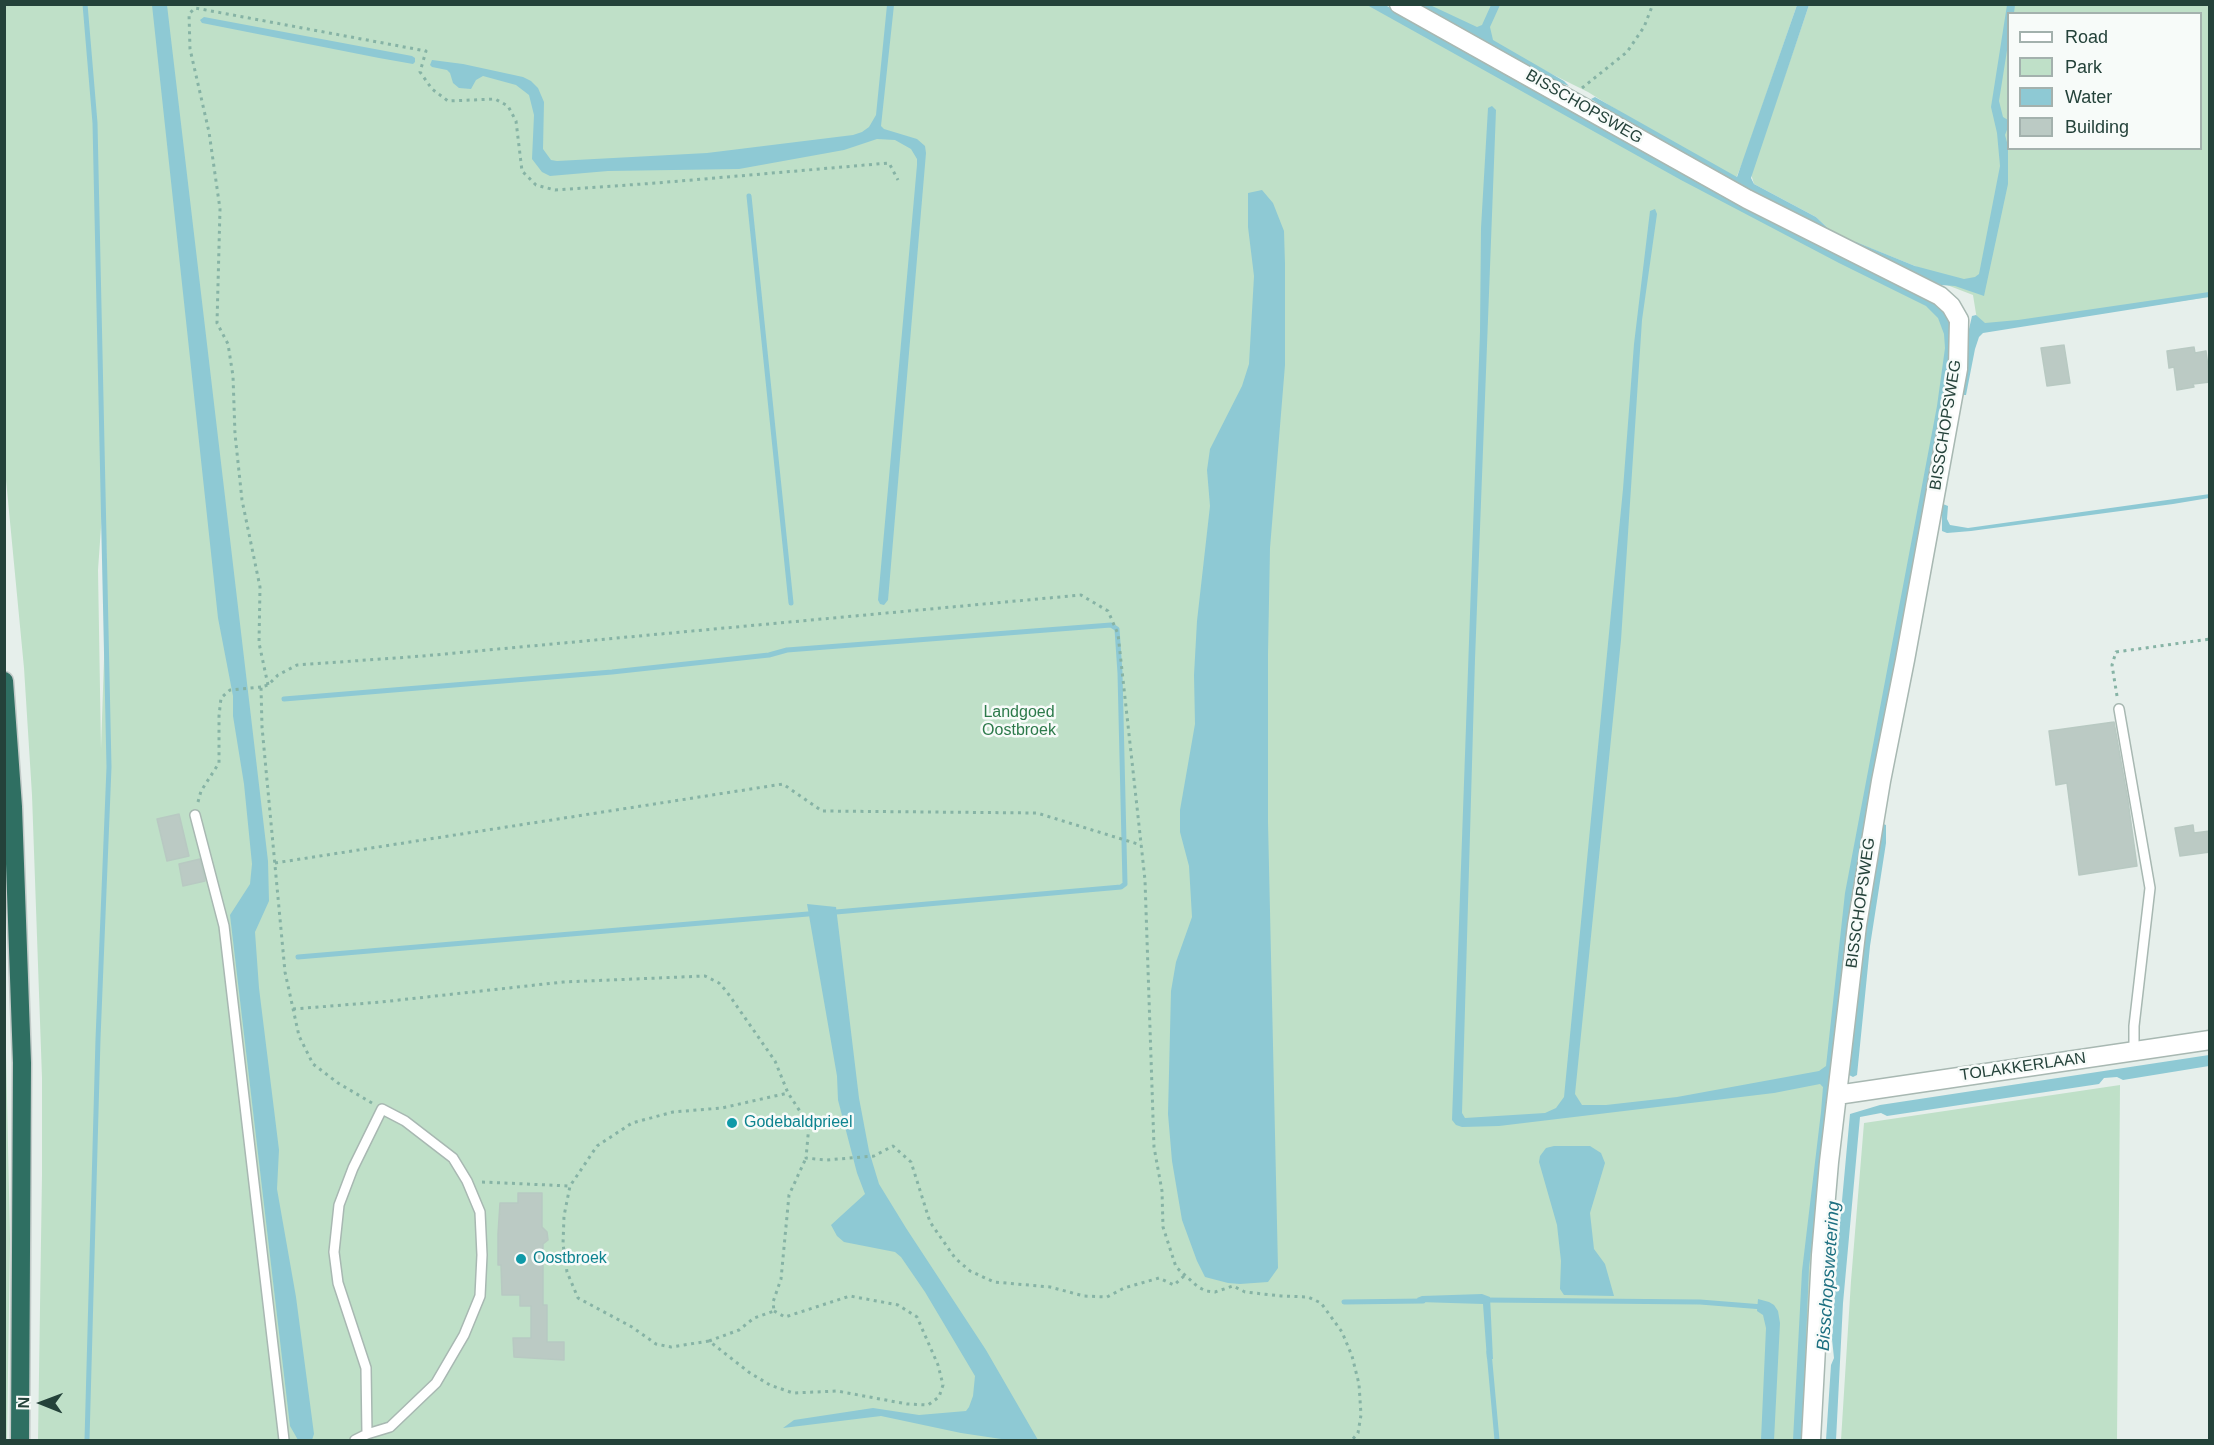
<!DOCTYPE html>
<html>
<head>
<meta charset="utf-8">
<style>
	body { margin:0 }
	#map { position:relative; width:2214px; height:1445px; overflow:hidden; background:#e6efeb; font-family:Arial,sans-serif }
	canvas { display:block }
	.frame { position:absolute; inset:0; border:6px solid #24423a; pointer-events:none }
	.legend { position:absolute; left:2007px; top:12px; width:195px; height:138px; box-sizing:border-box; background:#f7fbf9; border:2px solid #a3b1ad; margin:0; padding:8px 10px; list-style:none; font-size:18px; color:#24423a }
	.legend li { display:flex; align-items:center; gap:12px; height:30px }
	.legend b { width:30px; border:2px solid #a3b1ad }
	.north { position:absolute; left:12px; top:1373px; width:60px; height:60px; -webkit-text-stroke:4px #f7fbf9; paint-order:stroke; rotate:271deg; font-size:16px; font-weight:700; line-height:24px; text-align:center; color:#24423a }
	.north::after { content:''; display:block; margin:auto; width:21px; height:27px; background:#24423a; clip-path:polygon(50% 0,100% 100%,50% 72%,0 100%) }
</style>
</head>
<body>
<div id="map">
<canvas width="2214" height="1445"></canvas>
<div class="frame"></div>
<ul class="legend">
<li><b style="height:8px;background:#fff"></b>Road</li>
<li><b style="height:16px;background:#bfe0c8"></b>Park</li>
<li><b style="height:16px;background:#8ec9d4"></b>Water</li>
<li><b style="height:16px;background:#bbcac4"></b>Building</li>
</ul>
<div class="north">N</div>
</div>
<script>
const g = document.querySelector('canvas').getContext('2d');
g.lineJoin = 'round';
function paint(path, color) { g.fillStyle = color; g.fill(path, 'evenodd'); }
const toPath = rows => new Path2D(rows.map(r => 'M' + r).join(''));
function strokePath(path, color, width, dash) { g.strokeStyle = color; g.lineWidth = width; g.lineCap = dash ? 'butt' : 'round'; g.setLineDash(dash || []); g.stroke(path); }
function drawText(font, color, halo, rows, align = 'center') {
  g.font = font + ' Arial,sans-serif'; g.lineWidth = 5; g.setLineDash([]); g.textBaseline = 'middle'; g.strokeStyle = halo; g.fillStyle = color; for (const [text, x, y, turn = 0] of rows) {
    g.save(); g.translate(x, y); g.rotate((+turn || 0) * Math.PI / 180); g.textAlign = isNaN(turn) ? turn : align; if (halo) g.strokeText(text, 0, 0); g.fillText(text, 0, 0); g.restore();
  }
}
paint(toPath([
	[4,5,1385,5,1945,310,1954,325,1877,771,1805,1440,38,1440,42,1175,42,1078,32,795,24,668,4,459],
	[104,485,107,569,101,749,98,570],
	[1418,5,1797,5,1744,159,1734,183,1588,92,1481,39],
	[1809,5,2209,5,2209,297,1977,331,1978,326,1973,295,1947,285,1915,266,1833,233,1816,217,1754,184,1751,174],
	[2008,14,2200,14,2200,148,2008,148],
	[4,958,10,1239,7,1440,4,1440],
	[2120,1085,2117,1440,1841,1440,1851,1281,1864,1123]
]), '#bfe0c8');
paint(toPath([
	[152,5,167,5,268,861,269,901,255,932,259,988,279,1150,277,1189,296,1297,314,1434,312,1440,298,1440,290,1426,230,915,250,884,252,864,244,784,233,716,233,696,218,618],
	[887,5,894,5,881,126,884,129,917,139,925,146,926,153,888,600,884,605,880,604,878,600,917,165,917,159,911,149,895,140,877,139,844,150,739,169,608,171,550,176,542,172,532,159,534,115,529,95,516,85,483,76,476,80,471,89,459,88,453,83,450,73,447,70,432,67,430,65,432,60,463,64,523,77,531,81,538,88,544,102,543,149,551,160,557,161,707,153,853,135,862,132,869,127,876,115],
	[1367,5,1385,5,1531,86,1936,302,1948,318,1951,329,1951,360,1885,723,1868,798,1855,879,1809,1268,1802,1440,1793,1440,1802,1271,1821,1112,1823,1087,1820,1084,1774,1093,1499,1126,1462,1127,1456,1125,1452,1120,1480,332,1481,228,1488,108,1492,106,1496,110,1475,659,1462,1113,1465,1118,1545,1113,1556,1108,1564,1097,1623,489,1634,344,1650,211,1655,209,1657,214,1642,320,1621,640,1575,1094,1582,1105,1606,1105,1677,1097,1819,1071,1826,1066,1845,893,1937,406,1945,348,1944,334,1938,318,1926,306,1839,263,1681,180],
	[1420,5,1430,5,1477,27,1482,25,1491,5,1500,5,1490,27,1493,40,1564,81,1569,86,1555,81],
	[1797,5,1809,5,1751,178,1754,184,1816,217,1833,233,1822,230,1629,124,1591,99,1595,97,1737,177],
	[2007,5,2015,5,2014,13,2008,14,2008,44,1999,101,2003,117,2008,120,2008,127,2005,135,2008,146,2008,184,1984,296,1955,286,1941,285,1916,275,1855,244,1856,242,1915,266,1964,279,1975,277,1979,274,2000,166,1997,133,1991,107],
	[204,17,412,56,415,58,415,62,413,64,379,58,202,23,200,20],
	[1262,190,1273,203,1284,231,1285,264,1285,365,1270,548,1268,654,1268,822,1278,1268,1268,1282,1240,1284,1228,1283,1205,1277,1197,1261,1182,1220,1172,1161,1168,1114,1171,991,1176,962,1192,917,1189,866,1180,832,1180,810,1195,724,1194,675,1197,621,1210,506,1207,470,1210,449,1242,386,1249,364,1254,276,1248,227,1248,193],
	[2209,292,2209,297,1983,333,1979,337,1975,349,1966,395,1961,395,1969,329,1972,316,1976,315,1985,323,2018,320],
	[2210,494,2209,498,2173,504,1971,531,1947,533,1942,531,1942,506,1943,504,1948,506,1947,519,1950,525,1968,528],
	[1881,823,1886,825,1886,843,1870,946,1857,1075,1853,1077,1849,1075,1850,1060,1871,889],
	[807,904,836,907,859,1098,869,1151,879,1184,906,1228,986,1350,1038,1440,1008,1440,961,1433,881,1416,783,1428,794,1420,873,1408,919,1415,966,1411,969,1407,973,1396,975,1376,925,1292,901,1257,895,1252,844,1242,837,1236,831,1225,865,1194,857,1173,838,1100,837,1076],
	[2209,1055,2209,1066,2123,1080,2117,1077,2104,1078,2099,1084,1887,1116,1881,1113,1860,1117,1843,1303,1836,1440,1826,1440,1831,1365,1834,1358,1832,1339,1837,1255,1850,1114,1880,1105],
	[1554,1146,1590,1146,1601,1153,1605,1163,1590,1213,1594,1249,1605,1264,1614,1296,1564,1295,1560,1289,1561,1261,1557,1225,1539,1162,1540,1156,1546,1148],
	[1482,1294,1490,1297,1493,1359,1487,1359,1483,1304,1419,1302,1417,1298,1422,1296],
	[1758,1299,1769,1302,1774,1305,1778,1311,1780,1323,1774,1440,1761,1440,1766,1328,1763,1315,1757,1311]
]), '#8ec9d4');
strokePath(toPath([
	[85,4,95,123,109,767,98,1039,87,1440],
	[749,196,791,603],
	[284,699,612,672,769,655,787,650,1111,625,1117,629,1120,673,1125,884,1121,887,836,912],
	[298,957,808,914],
	[1485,1300,1700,1302,1763,1307],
	[1344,1302,1423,1301],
	[1489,1352,1497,1440]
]), '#8ec9d4', 5);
const building = toPath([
	[2064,345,2070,383,2047,386,2041,348,2064,345],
	[2194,347,2195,353,2206,351,2210,382,2193,384,2194,387,2177,390,2174,367,2169,368,2167,351,2194,347],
	[2114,722,2128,801,2137,866,2079,875,2067,783,2056,785,2049,731,2114,722],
	[179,814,189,856,167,861,157,819,179,814],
	[2193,825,2194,833,2210,831,2210,852,2180,856,2175,828,2193,825],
	[200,859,205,881,183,886,179,864,200,859],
	[518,1193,542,1193,542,1227,547,1232,548,1240,543,1244,543,1305,547,1305,547,1342,564,1342,564,1360,514,1357,513,1338,531,1338,531,1306,520,1306,520,1295,502,1295,501,1265,498,1265,498,1234,500,1203,518,1203,518,1193]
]);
paint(building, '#bbcac4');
strokePath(building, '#b8c9c2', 1.5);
const lane = toPath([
	[2119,709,2150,888,2134,1026,2134,1051],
	[195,815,224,926,284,1440],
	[355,1440,367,1434,390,1427,436,1383,464,1335,480,1296,482,1255,480,1212,467,1181,453,1158,405,1121,382,1109,353,1168,339,1205,334,1252,338,1283,366,1368,367,1434]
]);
const street = toPath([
	[1399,4,1747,199,1940,296,1951,306,1959,320,1958,369,1905,660,1881,781,1857,925,1829,1162,1821,1255,1811,1440],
	[1837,1095,2210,1040]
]);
const highway = toPath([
	[4,681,13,807,22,1063,20,1440]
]);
strokePath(lane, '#a8b8b2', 12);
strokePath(street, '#a8b8b2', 21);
strokePath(highway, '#c2cac8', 21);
strokePath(toPath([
	[1582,88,1627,52,1644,27,1653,4],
	[268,685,259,643,260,587,242,500,235,434,233,376,228,344,217,323,220,209,209,132,190,49,189,14,195,8,426,51,420,72,432,89,448,101,495,99,508,106,516,121,522,171,536,185,555,190,657,183,889,163,898,180],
	[2117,696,2112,665,2116,652,2210,639],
	[198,802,201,791,219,763,219,716,221,698,230,690,261,687],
	[275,863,783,784,822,811,1037,813,1141,845],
	[293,1009,381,1002,563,982,705,976,719,983,727,992,775,1061,788,1093,809,1125,806,1158,826,1160,874,1156,893,1146,911,1162,930,1222,955,1258,970,1271,994,1282,1050,1287,1084,1296,1107,1297,1124,1288,1159,1278,1174,1285,1185,1275],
	[372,1103,338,1083,313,1064,299,1036,285,972,262,727,261,687,268,685,278,675,297,665,423,656,1081,595,1108,611,1118,634,1145,880,1154,1147,1162,1191,1163,1227,1176,1267,1198,1287,1206,1291,1215,1292,1233,1286,1245,1292,1281,1296,1308,1297,1321,1303,1342,1332,1352,1356,1359,1384,1361,1415,1358,1433,1352,1440],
	[482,1182,570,1186],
	[774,1311,785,1317,850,1296,898,1305,917,1317,938,1365,943,1385,939,1397,928,1405,907,1404,837,1391,793,1393,770,1385,750,1373,709,1341,671,1347,656,1344,632,1327,578,1298,567,1272,563,1244,564,1216,570,1186,597,1146,632,1123,673,1112,722,1108,788,1093],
	[709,1341,739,1330,754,1318,774,1311,773,1302,781,1279,789,1195,806,1158]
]), '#86b3a5', 3, [3, 4.5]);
strokePath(lane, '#fff', 9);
strokePath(street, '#fff', 18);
strokePath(highway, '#2f6f62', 18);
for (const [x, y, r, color] of [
	[732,1123,6,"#0f9aa8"],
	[521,1259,6,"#0f9aa8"]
]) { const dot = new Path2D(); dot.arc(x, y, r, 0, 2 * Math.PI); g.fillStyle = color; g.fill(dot); strokePath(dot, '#f7fbf9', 2); }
drawText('16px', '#24423a', '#f7fbf9', [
	["BISSCHOPSWEG",1584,107,30],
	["BISSCHOPSWEG",1946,425,-81],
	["BISSCHOPSWEG",1861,903,-82],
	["TOLAKKERLAAN",2023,1067,-8]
]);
drawText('16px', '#2d7a4b', '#f7fbf9', [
	["Landgoed",1019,713],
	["Oostbroek",1019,731]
]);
drawText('16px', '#0d838f', '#f7fbf9', [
	["Godebaldprieel",744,1123],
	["Oostbroek",533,1259]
], 'left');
drawText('italic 18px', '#1c6f80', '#f7fbf9', [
	["Bisschopswetering",1829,1276,-86]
]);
</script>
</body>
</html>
